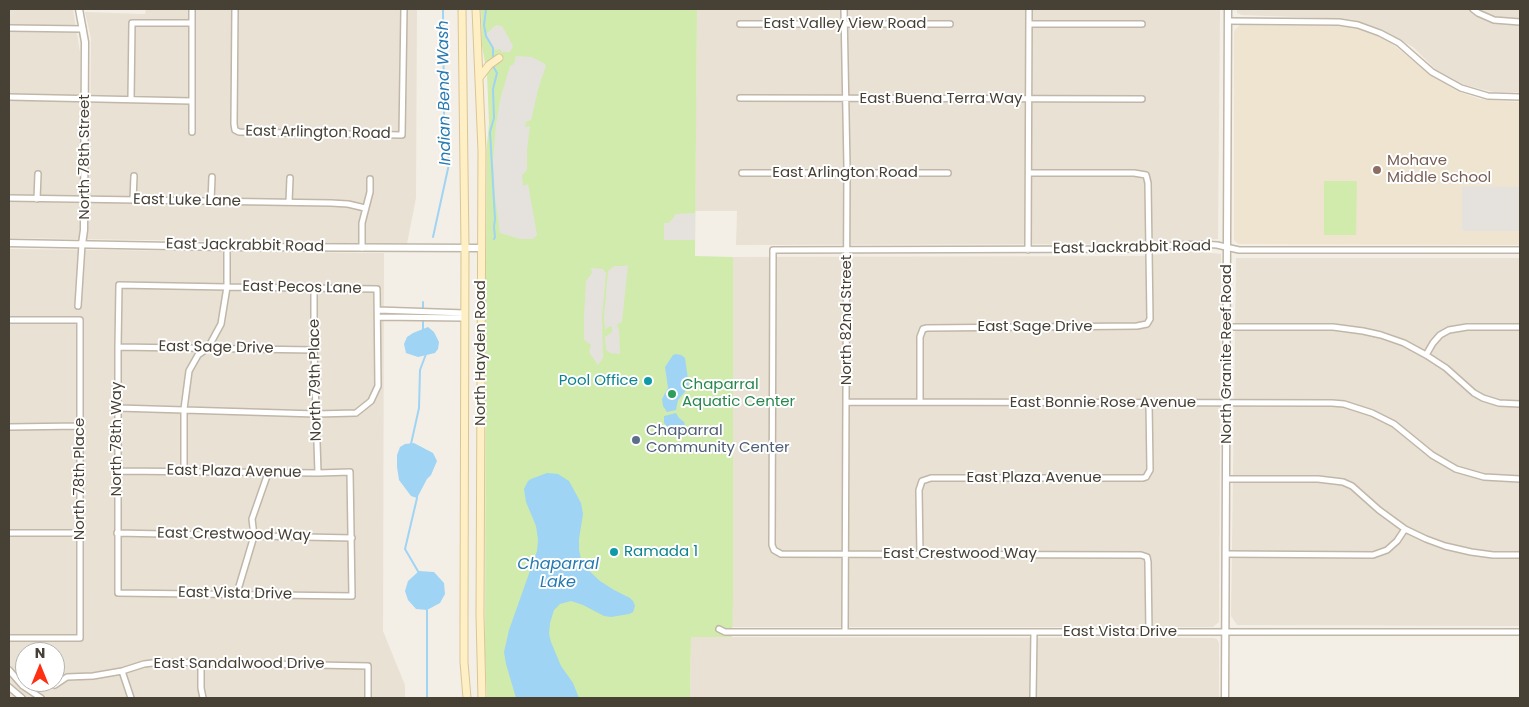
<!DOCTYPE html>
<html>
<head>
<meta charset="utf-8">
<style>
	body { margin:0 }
	#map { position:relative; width:1529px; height:707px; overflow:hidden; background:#f4efe6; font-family:Poppins,sans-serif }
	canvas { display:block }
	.frame { position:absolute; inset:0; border:10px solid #474035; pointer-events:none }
	.north { position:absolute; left:15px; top:642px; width:50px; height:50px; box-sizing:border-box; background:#fff; border:1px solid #b5b3ae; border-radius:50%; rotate:0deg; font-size:14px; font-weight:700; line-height:20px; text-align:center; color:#474035 }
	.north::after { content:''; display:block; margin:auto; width:18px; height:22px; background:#ff2f12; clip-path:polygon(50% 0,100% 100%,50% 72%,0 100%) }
</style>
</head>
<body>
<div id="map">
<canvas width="1529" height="707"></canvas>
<div class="frame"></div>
<div class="north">N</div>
</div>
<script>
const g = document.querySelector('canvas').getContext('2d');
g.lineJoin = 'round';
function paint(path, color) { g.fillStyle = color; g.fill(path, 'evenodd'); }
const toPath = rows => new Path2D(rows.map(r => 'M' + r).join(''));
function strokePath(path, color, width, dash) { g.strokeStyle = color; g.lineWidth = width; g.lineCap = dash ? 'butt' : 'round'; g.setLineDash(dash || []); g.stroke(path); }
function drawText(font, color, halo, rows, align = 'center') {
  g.font = font + ' Poppins,sans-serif'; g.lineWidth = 4; g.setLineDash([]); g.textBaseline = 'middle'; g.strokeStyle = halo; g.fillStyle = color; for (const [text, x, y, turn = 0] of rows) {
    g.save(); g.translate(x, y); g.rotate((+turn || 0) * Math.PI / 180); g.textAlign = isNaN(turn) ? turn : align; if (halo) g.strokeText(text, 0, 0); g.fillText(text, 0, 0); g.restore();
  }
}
paint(toPath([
	[9,9,73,9,80,52,80,136,90,137,91,38,85,12,145,14,146,9,417,9,416,198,407,244,9,238],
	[697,9,1220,9,1218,239,1132,244,736,245,737,211,695,211],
	[1237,9,1520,9,1520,92,1493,92,1465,85,1436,70,1413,47,1381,29,1350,19,1242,15,1237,13],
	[9,249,384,253,383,631,405,685,405,698,9,698],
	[25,652,55,652,55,682,25,682],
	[1192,251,1221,254,1219,622,1213,627,732,627,733,257,1141,256],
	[1236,258,1520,258,1520,626,1237,625,1231,616],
	[691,637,1213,638,1217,639,1219,643,1219,698,690,698]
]), '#e8e1d4');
paint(toPath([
	[1240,25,1338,26,1357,29,1379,37,1395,46,1431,76,1459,92,1480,99,1500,101,1520,102,1520,245,1239,244,1237,243,1234,240,1234,31]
]), '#eee4cf');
paint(toPath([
	[481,9,697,9,695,256,733,257,733,592,732,637,691,637,690,698,487,698,485,655,486,264,487,144,489,124,487,74,482,46],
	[1324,181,1357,181,1356,235,1324,235]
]), '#d0ebac');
paint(toPath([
	[496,25,502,26,513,46,510,52,502,52,500,49,495,50,487,36,487,33],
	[516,56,532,57,545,64,546,66,539,86,531,120,526,122,525,127,530,126,527,151,527,170,522,175,523,186,528,184,537,235,533,239,520,239,500,233,495,197,493,161,496,124,501,96,510,66,514,64],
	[1462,186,1520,187,1520,231,1462,231],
	[695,213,695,240,664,240,664,223,669,223,676,214],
	[628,265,622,322,619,323,617,326,619,330,620,354,610,353,606,350,605,337,612,332,612,327,610,326,605,330,604,317,608,271,614,266,624,266],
	[591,268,603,269,606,273,602,317,603,358,598,365,589,352,591,345,584,340,584,315,586,281,592,273]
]), '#e5e2de');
paint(toPath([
	[428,327,434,332,439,342,438,349,435,353,418,357,406,353,404,344,407,337,413,333],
	[676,354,681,355,685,358,689,387,678,400,676,410,667,412,663,406,662,399,668,388,665,367,673,355],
	[676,413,679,418,684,422,686,428,681,435,675,436,664,423,664,416],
	[414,443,433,453,437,461,431,475,427,479,417,498,411,496,399,480,397,467,397,455,400,447,405,444],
	[547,473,558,474,569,481,581,503,583,514,579,539,579,550,581,559,584,566,600,581,614,590,630,598,633,601,635,606,633,612,629,614,611,617,604,616,583,605,571,601,560,604,554,610,550,623,549,634,551,642,561,666,573,683,579,698,516,698,506,664,504,652,509,630,537,551,538,540,536,526,526,502,524,489,528,481,531,479],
	[419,571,434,572,444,583,445,594,440,603,427,610,416,609,408,600,405,591,408,581]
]), '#9fd4f4');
strokePath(toPath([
	[486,9,484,25,486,36,493,48,493,59],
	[493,66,497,73,493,89,494,118,490,132,495,219,494,227,495,237,494,239],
	[433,237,449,164,444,113,443,9],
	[423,302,423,329],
	[411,444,419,408,420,370,426,354],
	[417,496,417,498,405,549,419,573],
	[427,610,427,698]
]), '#9fd4f4', 2);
const minor = toPath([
	[235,9,234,124,235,130,239,132,402,135,404,9],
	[844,9,847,167,845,631],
	[1473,9,1478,13,1494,20,1520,22],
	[1228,21,1339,22,1358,25,1380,33,1399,43,1432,72,1461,88,1488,96,1520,97],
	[740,24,950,24],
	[1029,24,1142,24],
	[9,28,83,29],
	[9,97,191,101],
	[740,98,1142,99],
	[131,99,132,23,192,23],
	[192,132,192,9],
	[742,173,948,173],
	[9,198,331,203,348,204,365,208],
	[37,199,38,174],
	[133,200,134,176],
	[211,201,212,177],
	[289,202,290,178],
	[362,248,362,223,370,192,370,179],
	[1028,250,1029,9],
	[314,288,314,350,318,473],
	[78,306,82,244],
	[378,310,465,313],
	[378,317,465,318],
	[9,320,80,320,80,638,9,638],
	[1226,327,1333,327,1363,331,1381,335,1404,343,1426,355,1446,368,1474,393,1483,398,1499,403,1520,404],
	[118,347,314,350],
	[1426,355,1433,343,1440,335,1449,330,1467,327,1520,327],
	[847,402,1332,403,1344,404,1372,413,1394,424,1432,455,1456,469,1484,477,1520,479],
	[920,402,920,337,923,329,927,328,1137,326,1147,324,1150,319,1148,183,1146,175,1134,173,1029,173],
	[9,427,80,426],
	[118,471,318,473,350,472,352,596,118,593,118,347,119,285,227,287,377,289,378,386,371,401,356,413,316,414,118,408],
	[184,471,184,409,189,371,198,355,208,348,221,324,227,287,227,247],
	[1227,479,1318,479,1343,482,1352,486,1379,510,1405,529,1426,539,1445,546,1471,552,1493,555,1520,555],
	[9,533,80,533],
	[117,533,352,538],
	[920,554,919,490,922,481,931,478,1143,478,1146,477,1150,470,1149,403],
	[1226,554,1373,555,1387,550,1397,541,1405,529],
	[237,593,254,536,252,519,268,473],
	[719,629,725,632,1520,632],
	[1149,632,1148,562,1147,557,1141,555,781,554,774,550,772,545,773,250,1138,249,1176,245,1202,244,1217,245,1239,250,1520,250],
	[201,663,201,688,203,698],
	[9,670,23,686,41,698],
	[122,671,131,698],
	[55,685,67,677,93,676,122,671,144,664,161,662,368,666,368,698],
	[9,687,22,698],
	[1033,698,1034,632]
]);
const tertiary = toPath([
	[79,9,85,42,84,230,82,244],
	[9,243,227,247,481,248],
	[1225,698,1228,9]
]);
const secondary = toPath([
	[462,9,465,248,464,622,464,662,467,698],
	[476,9,482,151,480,615,482,698],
	[479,78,489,65,499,58]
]);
strokePath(minor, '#c0b7a8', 8);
strokePath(tertiary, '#c0b7a8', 9);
strokePath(secondary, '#dac595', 9);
strokePath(minor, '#fff', 5);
strokePath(tertiary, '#fff', 6);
strokePath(secondary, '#ffefc5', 7);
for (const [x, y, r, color] of [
	[1377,170,5,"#8d6e63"],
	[648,381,5,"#0f9aa8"],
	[672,394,5,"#2e9e5b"],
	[636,440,5,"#5c6f8a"],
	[614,552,5,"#0f9aa8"]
]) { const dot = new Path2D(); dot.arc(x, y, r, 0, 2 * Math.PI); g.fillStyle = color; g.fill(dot); strokePath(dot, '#fff', 2); }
drawText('15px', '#474035', '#fff', [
	["East Valley View Road",845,24],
	["East Buena Terra Way",941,99],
	["East Arlington Road",318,133,1],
	["North 78th Street",85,157,-90],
	["East Arlington Road",845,173],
	["East Luke Lane",187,201,1],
	["East Jackrabbit Road",245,246,1],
	["East Jackrabbit Road",1132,248,-1],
	["East Pecos Lane",302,288,1],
	["North 82nd Street",847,320,-90],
	["East Sage Drive",1035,327],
	["East Sage Drive",216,348,1],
	["North Hayden Road",481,353,-90],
	["North Granite Reef Road",1227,354,-90],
	["North 79th Place",316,380,-91],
	["East Bonnie Rose Avenue",1103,403],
	["North 78th Way",117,439,-90],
	["East Plaza Avenue",234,472,1],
	["East Plaza Avenue",1034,478],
	["North 78th Place",80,479,-90],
	["East Crestwood Way",234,535,1],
	["East Crestwood Way",960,554],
	["East Vista Drive",235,594,1],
	["East Vista Drive",1120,632],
	["East Sandalwood Drive",239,664]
]);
drawText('15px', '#785e54', '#fff', [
	["Mohave",1387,161],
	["Middle School",1387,178]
], 'left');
drawText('15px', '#0d838f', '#fff', [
	["Pool Office",638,381],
	["Ramada 1",624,552,"left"]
], 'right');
drawText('15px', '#27864d', '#fff', [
	["Chaparral",682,385],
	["Aquatic Center",682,402]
], 'left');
drawText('15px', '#4e5e75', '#fff', [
	["Chaparral",646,431],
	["Community Center",646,448]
], 'left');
drawText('italic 16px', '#277ab1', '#fff', [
	["Indian Bend Wash",445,93,-91],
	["Chaparral",558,565],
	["Lake",558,583]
]);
</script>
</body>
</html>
